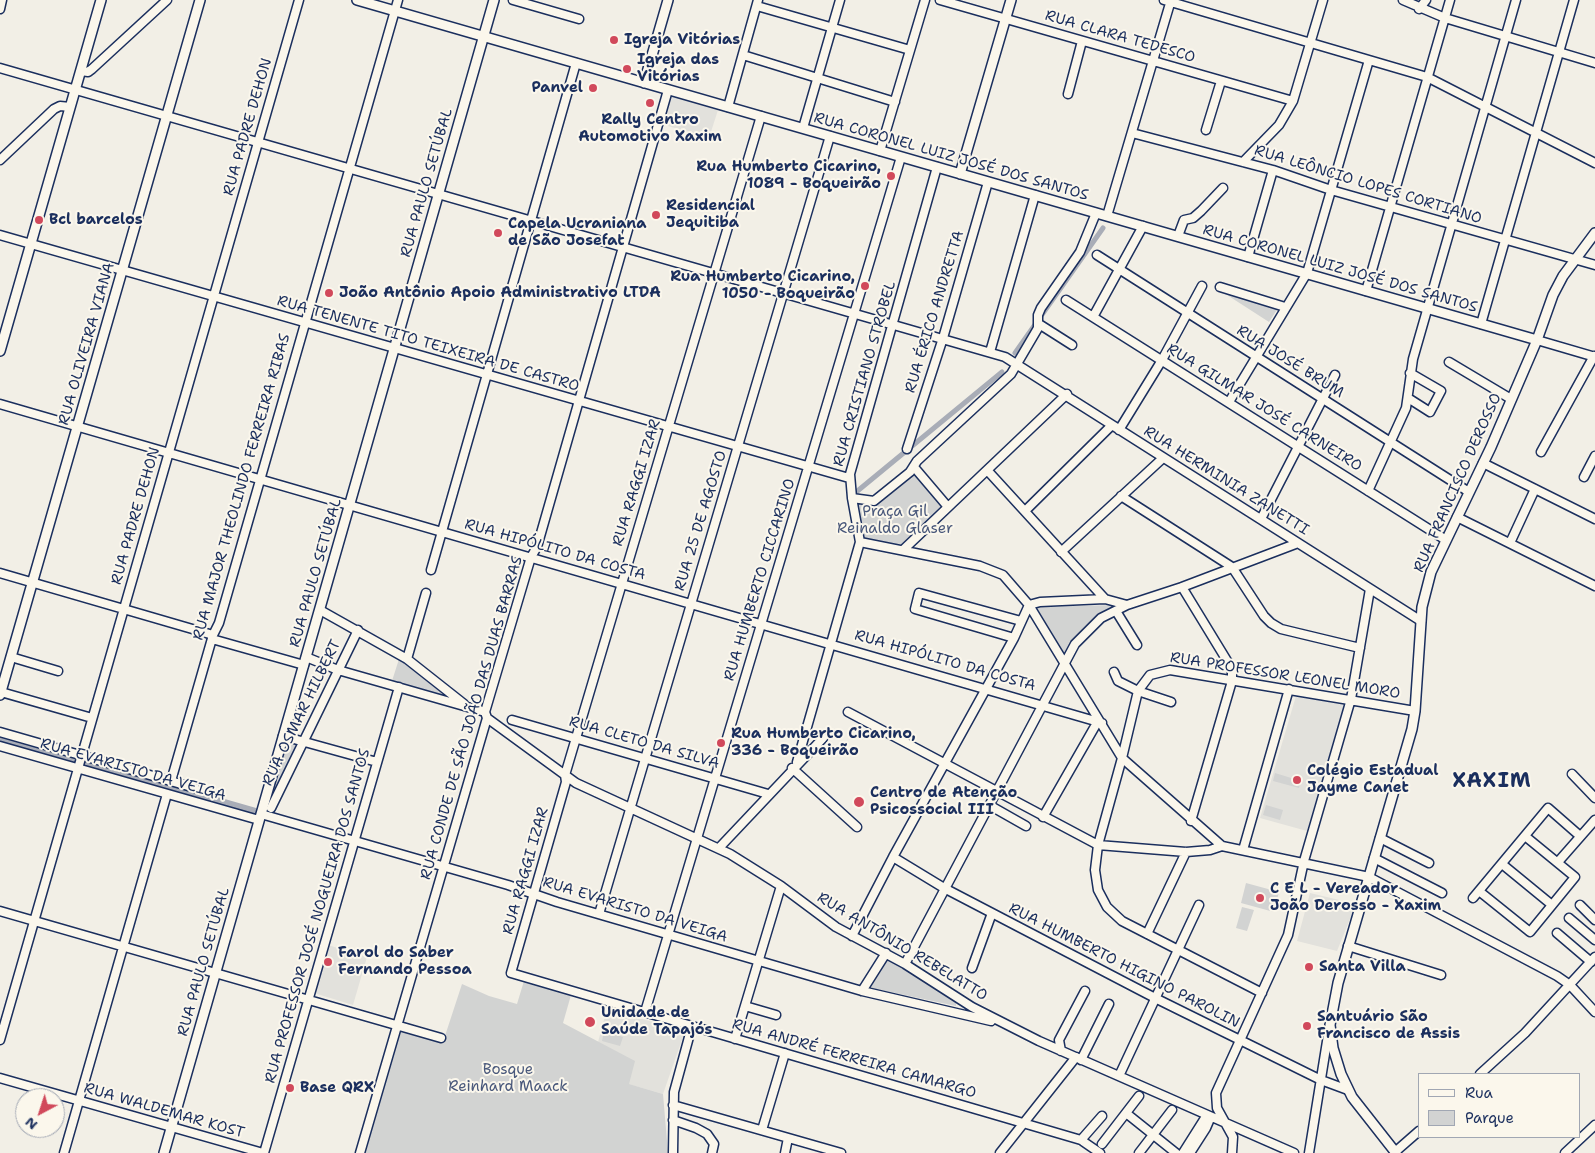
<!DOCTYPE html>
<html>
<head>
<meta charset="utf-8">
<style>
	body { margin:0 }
	#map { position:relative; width:1595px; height:1153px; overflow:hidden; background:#f2efe6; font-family:"Shantell Sans",sans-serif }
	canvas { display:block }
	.legend { position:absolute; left:1418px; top:1073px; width:162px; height:65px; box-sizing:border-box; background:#fbf7ec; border:1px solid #a1a7b3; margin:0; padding:6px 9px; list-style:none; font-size:15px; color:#1b2f5e }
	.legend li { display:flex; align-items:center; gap:10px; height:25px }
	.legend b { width:25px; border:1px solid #a1a7b3 }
	.north { position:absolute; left:15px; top:1088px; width:50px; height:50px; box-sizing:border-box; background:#fbf7ec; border:1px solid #a1a7b3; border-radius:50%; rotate:220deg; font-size:14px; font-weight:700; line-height:20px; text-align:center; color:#1b2f5e }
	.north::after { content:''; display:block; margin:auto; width:18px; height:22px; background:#d1495b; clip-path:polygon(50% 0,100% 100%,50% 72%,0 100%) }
</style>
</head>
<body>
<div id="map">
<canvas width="1595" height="1153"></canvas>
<ul class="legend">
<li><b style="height:6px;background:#fbf7ec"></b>Rua</li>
<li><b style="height:14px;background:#d2d3d2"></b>Parque</li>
</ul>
<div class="north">N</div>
</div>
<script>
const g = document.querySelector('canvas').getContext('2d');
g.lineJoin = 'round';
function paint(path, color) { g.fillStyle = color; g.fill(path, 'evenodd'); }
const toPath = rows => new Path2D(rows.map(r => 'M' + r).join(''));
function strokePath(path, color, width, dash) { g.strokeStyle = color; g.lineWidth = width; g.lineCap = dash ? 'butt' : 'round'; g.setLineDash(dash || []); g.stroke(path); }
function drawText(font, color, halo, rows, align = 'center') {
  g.font = font + ' "Shantell Sans",sans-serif'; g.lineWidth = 4; g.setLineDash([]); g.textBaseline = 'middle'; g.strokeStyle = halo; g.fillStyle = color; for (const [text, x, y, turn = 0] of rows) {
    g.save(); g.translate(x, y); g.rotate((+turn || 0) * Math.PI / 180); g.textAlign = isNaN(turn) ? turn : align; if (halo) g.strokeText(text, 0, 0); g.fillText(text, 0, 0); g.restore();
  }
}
paint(toPath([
	[669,96,718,110,709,138,661,124],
	[1296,696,1344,705,1307,831,1260,818],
	[1310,893,1356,904,1337,951,1297,941],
	[328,945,367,957,353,1005,314,993],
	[607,1009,685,1031,663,1094,628,1084,598,1042]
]), '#e2e1dc');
paint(toPath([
	[1224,293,1234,295,1278,308,1269,322],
	[912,472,944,508,902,547,864,541,855,501,875,504],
	[1117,605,1096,617,1083,628,1064,657,1033,607],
	[399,659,415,670,451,698,392,681],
	[286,740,298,744,268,806],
	[1275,773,1301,781,1299,788,1273,781],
	[1266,805,1283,810,1280,820,1263,815],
	[1246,883,1279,892,1274,912,1241,903],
	[1242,907,1254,910,1247,931,1236,928],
	[886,960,903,967,956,1002,956,1006,872,988,870,984],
	[524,981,571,995,563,1023,635,1061,629,1084,663,1094,668,1153,363,1153,400,1029,443,1042,462,984,489,996,517,1004],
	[604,1031,623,1037,620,1046,602,1041]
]), '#d2d3d2');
strokePath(toPath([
	[1015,353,1103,228],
	[855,493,1002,372]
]), '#a9adb7', 5);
strokePath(toPath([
	[0,739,254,812]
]), '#a9adb7', 9);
const minor = toPath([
	[513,0,579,19],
	[940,0,1293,101],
	[1164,0,1427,77,1595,163],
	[1403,0,1445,18,1595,63],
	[757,6,910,50],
	[0,9,2,0],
	[1419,9,1426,0],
	[743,55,895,102],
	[0,68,1005,357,1421,621],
	[81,71,88,72,92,69,167,0],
	[1068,94,1082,41],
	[728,107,758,0],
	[761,116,565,775,566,782,511,973,1081,1140,1100,1153],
	[803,128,840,0],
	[1206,130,1221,81],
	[1132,133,1273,170,1331,190,1595,265],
	[880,151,925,0],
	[0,160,54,109,60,106,70,107],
	[1243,162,1279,125,1293,101,1323,0],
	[1107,216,1171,0],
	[0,235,849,478],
	[1178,236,1184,220,1193,218,1201,211,1223,188],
	[1097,255,1469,492],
	[1248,257,1273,170],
	[1220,287,1285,307],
	[1366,291,1450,0],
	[1066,300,1446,540],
	[1093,317,1143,226],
	[1039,324,1072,345],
	[1481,324,1574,0],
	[1537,340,1595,357],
	[990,352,1035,195],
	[1449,362,1511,399],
	[1408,398,1430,412,1441,391,1410,373],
	[1229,402,1307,273,1369,60],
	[0,404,1102,723],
	[1119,430,1162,360,1202,286],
	[907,449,943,338,988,182],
	[1541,452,1594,356],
	[1483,463,1595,519],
	[914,467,948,507],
	[987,470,1105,599],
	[1584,477,1595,456],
	[1368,491,1406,408,1413,359,1516,0],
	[1121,496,1232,567,1264,616,1271,623,1281,629,1360,648],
	[852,498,874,501,910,472,917,461,1011,374,1038,328,1038,315,1041,308,1080,252,1096,213],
	[1025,511,1112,425],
	[1457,517,1595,586],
	[1261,519,1335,375],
	[860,542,980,566,1003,575,1029,605,1122,758,1222,846],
	[1510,543,1535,489],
	[903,550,1067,394],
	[1061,552,1163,458],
	[431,570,576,63],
	[0,573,213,635],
	[1182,587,1229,664,1232,672,1232,681,1191,821],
	[320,610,407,659,464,704],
	[1116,611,1137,645],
	[1014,638,915,609,919,593,1021,621],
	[212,639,304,665],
	[11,657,58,671],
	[306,657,338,670,485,712],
	[407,659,426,593],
	[1114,672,1118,681,1138,691,1171,702],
	[1,692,92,718],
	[848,712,1098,845,1186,852,1210,850,1222,846,1369,877,1557,976,1570,985,1595,1012],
	[487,718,576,783,730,854,781,886,836,927,905,964,972,1007,1039,1041,1294,1153],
	[512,720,768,794],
	[0,732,195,788],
	[283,736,377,762],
	[0,746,259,820],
	[797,762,860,542,852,498,850,474,937,167],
	[792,768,857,827],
	[1572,774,1595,798],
	[171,781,213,635,219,623,398,0],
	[989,805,1026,826],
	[271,808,358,630],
	[261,814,508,885,557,902,862,991,991,1021],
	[1043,817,1098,721],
	[1380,838,1429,863],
	[719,848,823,738],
	[1243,850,1289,689],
	[893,857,944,888,1157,999,1321,1080,1348,1090],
	[1374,858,1442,893],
	[1558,862,1595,820],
	[1502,864,1552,905],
	[1479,891,1530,932,1575,877,1525,836],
	[1473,898,1548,808,1580,836],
	[1580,905,1595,920],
	[0,911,441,1038],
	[599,914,830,136],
	[1569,918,1595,940],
	[1557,933,1591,962],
	[1147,934,1186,852],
	[852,936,893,857,1014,638,1029,605,1040,602,1105,599,1127,605,1182,587,1298,543],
	[1348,946,1441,975],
	[905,964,1075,644,1101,618,1127,605],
	[972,968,992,913],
	[862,991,886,953],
	[1262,993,1122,921,1107,907,1098,890,1095,870,1098,845,1122,758,1138,691,1150,675,1170,670,1415,711],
	[745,1006,776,1015],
	[645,1012,901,157],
	[735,1039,781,886],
	[0,1040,299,0],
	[1061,1051,1059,1040,1085,991],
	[1081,1060,1109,1004],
	[1480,1074,1525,1033,1595,957],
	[1119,1076,1199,905],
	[0,1078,263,1153],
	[673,1105,841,1153],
	[1126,1113,1176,1153],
	[673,1120,696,1128,707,1134,714,1144,712,1153],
	[762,1130,785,1053],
	[1081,1140,1102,1116],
	[1102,1144,1139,1096],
	[1395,1152,1419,1131],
	[64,1153,167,794],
	[264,1153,399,687],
	[360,1153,487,718,485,712,531,557,537,547,668,90],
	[673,1153,674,1092,692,1026],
	[785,1153,788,1138],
	[1000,1153,1076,1057],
	[1139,1153,1172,1110],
	[1183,1153,1207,1115],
	[1190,1153,1206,1128,1209,1121,1207,1115],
	[1232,1153,1233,1137,1217,1108,1216,1093,1288,935,1304,861,1351,699,1370,589],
	[1309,1153,1329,1029],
	[1565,1153,1595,1125]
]);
const major = toPath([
	[357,0,1537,340],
	[644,83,668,0],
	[960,174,1011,0],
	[0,351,101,0],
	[0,695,200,0],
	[164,1153,494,0],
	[1396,1153,1352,1097,1341,1074,1333,1048,1330,1025,1338,983,1412,729,1415,711,1422,607,1431,572,1491,447,1537,340,1553,295,1563,276,1595,233]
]);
strokePath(minor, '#1b2f5e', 11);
strokePath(major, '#1b2f5e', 12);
strokePath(minor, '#fbf7ec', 8);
strokePath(major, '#fbf7ec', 9);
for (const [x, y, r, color] of [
	[614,40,5,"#d1495b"],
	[627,69,5,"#d1495b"],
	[593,88,5,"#d1495b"],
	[650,103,5,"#d1495b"],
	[891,176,5,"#d1495b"],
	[656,215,5,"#d1495b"],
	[39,220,5,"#d1495b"],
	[498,233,5,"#d1495b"],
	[865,286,5,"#d1495b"],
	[329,293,5,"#d1495b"],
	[721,743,5,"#d1495b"],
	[1297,780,5,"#d1495b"],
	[859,802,6,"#d1495b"],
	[1260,898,5,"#d1495b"],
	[328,962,5,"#d1495b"],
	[1309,967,5,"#d1495b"],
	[590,1022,6,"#d1495b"],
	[1307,1026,5,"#d1495b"],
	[290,1088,5,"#d1495b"]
]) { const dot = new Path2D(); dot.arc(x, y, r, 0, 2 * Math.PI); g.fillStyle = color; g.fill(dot); strokePath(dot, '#fbf7ec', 2); }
drawText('15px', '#1b2f5e', '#fbf7ec', [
	["RUA CLARA TEDESCO",1120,37,16],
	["RUA PADRE DEHON",248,127,-74],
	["RUA CORONEL LUIZ JOSÉ DOS SANTOS",951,157,16],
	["RUA PAULO SETÚBAL",427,183,-74],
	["RUA LEÔNCIO LOPES CORTIANO",1368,185,17],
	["RUA CORONEL LUIZ JOSÉ DOS SANTOS",1340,269,16],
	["RUA ÉRICO ANDRETTA",935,312,-73],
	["RUA OLIVEIRA VIANA",87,344,-74],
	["RUA TENENTE TITO TEIXEIRA DE CASTRO",428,344,16],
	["RUA JOSÉ BRUM",1290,362,32],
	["RUA CRISTIANO STROBEL",865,374,-74],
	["RUA GILMAR JOSÉ CARNEIRO",1264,408,32],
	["RUA HERMINIA ZANETTI",1226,481,32],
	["RUA RAGGI IZAR",637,483,-73],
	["RUA FRANCISCO DEROSSO",1458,483,-66],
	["RUA MAJOR THEOLINDO FERREIRA RIBAS",242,487,-74],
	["RUA PADRE DEHON",136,516,-74],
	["RUA 25 DE AGOSTO",701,521,-73],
	["RUA HIPÓLITO DA COSTA",555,550,16],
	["RUA PAULO SETÚBAL",316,573,-74],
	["RUA HUMBERTO CICCARINO",760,580,-73],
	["RUA HIPÓLITO DA COSTA",945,661,16],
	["RUA PROFESSOR LEONEL MORO",1285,676,9],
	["RUA OSMAR HILBERT",302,713,-64],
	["RUA CONDE DE SÃO JOÃO DAS DUAS BARRAS",472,718,-74],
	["RUA CLETO DA SILVA",644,743,16],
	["RUA EVARISTO DA VEIGA",133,770,16],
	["RUA RAGGI IZAR",526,871,-74],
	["RUA EVARISTO DA VEIGA",635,910,17],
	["RUA PROFESSOR JOSÉ NOGUEIRA DOS SANTOS",318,916,-74],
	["RUA ANTÔNIO REBELATTO",902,947,31],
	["RUA PAULO SETÚBAL",204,962,-74],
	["RUA HUMBERTO HIGINO PAROLIN",1124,966,27],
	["RUA ANDRÉ FERREIRA CAMARGO",854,1059,16],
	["RUA WALDEMAR KOST",164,1111,16]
]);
drawText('bold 15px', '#1b2f5e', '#fbf7ec', [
	["Igreja Vitórias",624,40],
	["Igreja das",637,60],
	["Vitórias",637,77],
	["Panvel",583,88,"right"],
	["Rally Centro",650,120,"center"],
	["Automotivo Xaxim",650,137,"center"],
	["Rua Humberto Cicarino,",881,167,"right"],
	["1089 - Boqueirão",881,184,"right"],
	["Residencial",666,206],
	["Jequitiba",666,223],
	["Bcl barcelos",49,220],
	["Capela Ucraniana",508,224],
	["de São Josefat",508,241],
	["Rua Humberto Cicarino,",855,277,"right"],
	["1050 - Boqueirão",855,294,"right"],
	["João Antônio Apoio Administrativo LTDA",339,293],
	["Rua Humberto Cicarino,",731,734],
	["336 - Boqueirão",731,751],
	["Colégio Estadual",1307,771],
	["Jayme Canet",1307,788],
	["Centro de Atenção",870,793],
	["Psicossocial III",870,810],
	["C E L - Vereador",1270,889],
	["João Derosso - Xaxim",1270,906],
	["Farol do Saber",338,953],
	["Fernando Pessoa",338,970],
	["Santa Villa",1319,967],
	["Unidade de",601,1013],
	["Saúde Tapajós",601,1030],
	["Santuário São",1317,1017],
	["Francisco de Assis",1317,1034],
	["Base QRX",300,1088]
], 'left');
drawText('15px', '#49587b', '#fbf7ec', [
	["Praça Gil",895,512],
	["Reinaldo Glaser",895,529],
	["Bosque",508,1070],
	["Reinhard Maack",508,1087]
]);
g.letterSpacing = '1px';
drawText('bold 20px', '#1b2f5e', '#fbf7ec', [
	["XAXIM",1492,782]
]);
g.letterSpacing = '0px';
</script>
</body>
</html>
